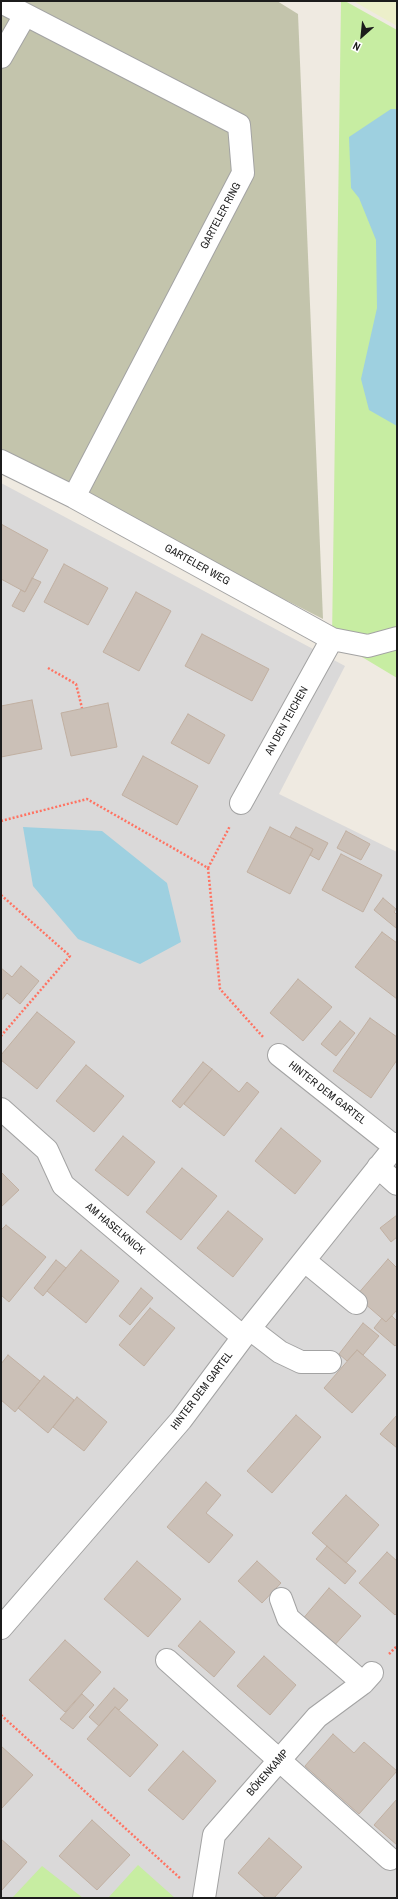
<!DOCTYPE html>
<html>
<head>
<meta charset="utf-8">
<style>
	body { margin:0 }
	#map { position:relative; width:398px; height:1899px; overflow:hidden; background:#efeae1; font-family:"Archivo Narrow",sans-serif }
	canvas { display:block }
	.frame { position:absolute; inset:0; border:2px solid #1c1c1c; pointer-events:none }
	.north { position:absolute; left:342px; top:16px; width:40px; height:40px; -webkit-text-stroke:3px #fff; paint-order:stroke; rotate:207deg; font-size:11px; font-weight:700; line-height:16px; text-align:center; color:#1c1c1c }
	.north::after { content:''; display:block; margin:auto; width:14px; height:18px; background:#1c1c1c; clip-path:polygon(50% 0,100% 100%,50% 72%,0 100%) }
</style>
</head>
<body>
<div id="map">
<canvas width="398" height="1899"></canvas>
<div class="frame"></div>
<div class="north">N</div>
</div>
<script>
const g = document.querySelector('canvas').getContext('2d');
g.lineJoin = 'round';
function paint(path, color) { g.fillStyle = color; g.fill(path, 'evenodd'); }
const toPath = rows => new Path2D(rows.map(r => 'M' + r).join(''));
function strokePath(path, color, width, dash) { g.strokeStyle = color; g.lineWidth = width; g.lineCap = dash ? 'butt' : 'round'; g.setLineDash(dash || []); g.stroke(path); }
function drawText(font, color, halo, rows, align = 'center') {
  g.font = font + ' "Archivo Narrow",sans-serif'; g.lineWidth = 3; g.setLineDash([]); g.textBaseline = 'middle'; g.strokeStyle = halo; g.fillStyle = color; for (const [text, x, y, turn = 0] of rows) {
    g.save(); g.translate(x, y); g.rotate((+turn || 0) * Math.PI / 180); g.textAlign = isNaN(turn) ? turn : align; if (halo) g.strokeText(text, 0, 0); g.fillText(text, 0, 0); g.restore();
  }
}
paint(toPath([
	[1,483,345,666,279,794,397,852,397,1898,1,1898]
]), '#dad9d9');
paint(toPath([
	[1,1,277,1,298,14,323,619,1,455]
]), '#c3c4ac');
paint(toPath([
	[353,1,397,1,397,26]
]), '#ecefca');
paint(toPath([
	[341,1,345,1,397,30,397,678,332,639],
	[138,1865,175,1898,108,1898],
	[42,1866,83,1898,12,1898]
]), '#c7eda2');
paint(toPath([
	[391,109,397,109,397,426,369,410,361,379,377,308,376,240,359,198,351,188,349,137],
	[23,827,102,831,167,883,181,942,140,964,78,939,33,886]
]), '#9ed0e0');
const building = toPath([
	[1,524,48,550,25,592,1,579,1,524],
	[64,564,108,588,88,625,44,602,64,564],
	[32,578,41,582,24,612,12,606,21,590,25,592,32,578],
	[136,592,171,611,139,671,103,652,136,592],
	[202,634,269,669,252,701,185,666,202,634],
	[32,700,42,749,1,757,1,706,32,700],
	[108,703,117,747,71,756,61,713,108,703],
	[188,714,225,735,209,764,171,743,188,714],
	[143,756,198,786,177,825,122,795,143,756],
	[270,827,313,849,290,894,247,872,270,827],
	[296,827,328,843,319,860,310,855,313,849,290,837,296,827],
	[346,831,370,844,361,860,337,848,346,831],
	[341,854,382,875,363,912,322,890,341,854],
	[383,898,396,909,394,912,397,915,396,928,374,910,383,898],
	[382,932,397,943,397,999,355,967,382,932],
	[21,966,39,981,20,1004,7,993,1,1001,1,968,12,977,21,966],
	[298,979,332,1007,303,1041,270,1013,298,979],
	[37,1012,75,1042,37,1089,1,1060,1,1055,37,1012],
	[370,1018,397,1037,397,1060,371,1098,333,1071,370,1018],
	[340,1021,355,1033,336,1056,321,1044,340,1021],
	[203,1062,212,1069,180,1108,172,1101,203,1062],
	[86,1065,124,1096,94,1132,56,1101,86,1065],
	[212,1069,239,1092,247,1082,259,1092,224,1136,184,1104,212,1069],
	[281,1128,321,1161,295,1194,255,1161,281,1128],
	[123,1136,155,1162,128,1196,95,1170,123,1136],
	[182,1168,217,1196,181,1240,146,1212,182,1168],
	[1,1172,19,1190,1,1207,1,1172],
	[228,1211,263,1239,233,1277,197,1248,228,1211],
	[397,1215,397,1237,391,1242,380,1228,397,1215],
	[6,1225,46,1257,9,1302,1,1295,1,1230,6,1225],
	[81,1250,119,1281,86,1323,47,1291,81,1250],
	[388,1259,397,1268,397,1310,386,1322,356,1296,388,1259],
	[56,1260,66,1268,43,1296,34,1288,56,1260],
	[141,1288,153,1298,130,1325,119,1316,141,1288],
	[150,1308,175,1328,144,1366,119,1345,150,1308],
	[392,1316,397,1321,397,1344,395,1346,374,1328,382,1318,386,1322,392,1316],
	[363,1323,379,1336,363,1355,357,1350,347,1361,339,1354,363,1323],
	[357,1350,386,1375,352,1413,324,1388,357,1350],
	[8,1355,40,1381,15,1412,1,1400,1,1364,8,1355],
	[44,1376,74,1400,48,1433,18,1408,44,1376],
	[77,1397,107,1422,84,1451,53,1427,77,1397],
	[296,1415,321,1437,272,1493,247,1471,296,1415],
	[397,1415,397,1448,380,1434,397,1415],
	[206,1482,221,1495,206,1513,233,1535,209,1563,167,1527,206,1482],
	[346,1495,379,1525,346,1563,312,1533,346,1495],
	[327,1546,356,1571,345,1584,316,1559,327,1546],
	[387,1552,397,1561,397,1613,395,1615,359,1583,387,1552],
	[137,1561,181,1599,148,1637,104,1599,137,1561],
	[257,1561,281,1583,262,1603,238,1581,257,1561],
	[329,1588,361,1616,332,1648,301,1621,329,1588],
	[200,1621,235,1652,214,1677,178,1646,200,1621],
	[65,1640,101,1672,65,1712,29,1680,65,1640],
	[264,1656,296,1685,270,1715,237,1686,264,1656],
	[114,1688,128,1700,119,1710,115,1707,99,1726,89,1717,114,1688],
	[82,1694,94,1705,73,1729,60,1719,82,1694],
	[115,1707,158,1745,130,1777,87,1739,115,1707],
	[333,1734,354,1753,364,1742,397,1771,359,1814,305,1766,333,1734],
	[1,1746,33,1775,1,1809,1,1746],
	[183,1751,216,1781,183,1820,148,1790,183,1751],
	[397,1799,397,1845,374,1825,397,1799],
	[92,1820,130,1855,97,1890,59,1856,92,1820],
	[269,1838,302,1867,274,1898,266,1898,238,1873,269,1838],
	[1,1839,27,1862,1,1891,1,1839]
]);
paint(building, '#cbc0b7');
strokePath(building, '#c1b0a2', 1);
const minor = toPath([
	[1,2,239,125,243,173,74,497],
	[1,57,25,15],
	[1,461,74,497,332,639,368,646,397,638],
	[241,803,332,639],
	[279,1055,395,1147],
	[1,1109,47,1150,63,1185,243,1337],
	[378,1167,397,1184],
	[305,1261,356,1303],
	[250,1329,280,1352,301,1362,330,1362],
	[281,1599,288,1618,363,1683],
	[1,1628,181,1420,243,1337,397,1144],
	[167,1660,390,1859],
	[204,1898,214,1835,317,1717,363,1683,372,1673]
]);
strokePath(minor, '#a3a3a3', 24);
strokePath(toPath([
	[48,668,76,684,82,708],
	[1,821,87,799,208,868,220,989,263,1037],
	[208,868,230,826],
	[1,895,70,956,1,1036],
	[389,1654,397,1646],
	[1,1715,181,1879]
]), '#ff7362', 2.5, [2, 2]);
strokePath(minor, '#fff', 22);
drawText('11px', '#1c1c1c', '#fff', [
	["GARTELER RING",221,216,-62],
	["GARTELER WEG",197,565,29],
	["AN DEN TEICHEN",287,721,-61],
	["HINTER DEM GARTEL",327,1093,38],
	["AM HASELKNICK",115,1229,40],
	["HINTER DEM GARTEL",202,1391,-53],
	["BÖKENKAMP",268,1773,-49]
]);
</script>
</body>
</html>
